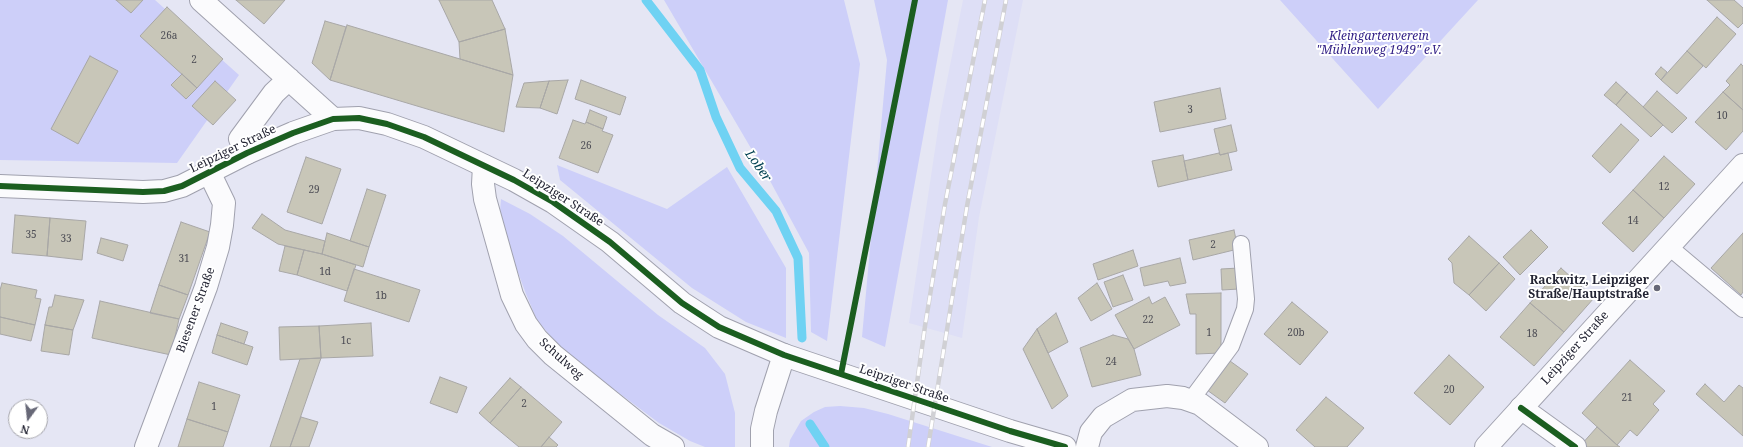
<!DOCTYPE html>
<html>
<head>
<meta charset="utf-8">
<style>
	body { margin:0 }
	#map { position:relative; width:1743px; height:447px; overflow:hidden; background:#e5e6f4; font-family:"Noto Serif",serif }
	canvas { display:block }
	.north { position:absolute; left:8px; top:399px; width:40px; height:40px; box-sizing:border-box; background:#fff; border:1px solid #a7a7ad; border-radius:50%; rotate:195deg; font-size:11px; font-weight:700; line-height:16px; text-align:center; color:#232433 }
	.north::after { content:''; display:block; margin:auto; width:14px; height:18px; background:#676877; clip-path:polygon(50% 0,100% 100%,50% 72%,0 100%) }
</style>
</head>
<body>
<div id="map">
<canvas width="1743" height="447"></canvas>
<div class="north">N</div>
</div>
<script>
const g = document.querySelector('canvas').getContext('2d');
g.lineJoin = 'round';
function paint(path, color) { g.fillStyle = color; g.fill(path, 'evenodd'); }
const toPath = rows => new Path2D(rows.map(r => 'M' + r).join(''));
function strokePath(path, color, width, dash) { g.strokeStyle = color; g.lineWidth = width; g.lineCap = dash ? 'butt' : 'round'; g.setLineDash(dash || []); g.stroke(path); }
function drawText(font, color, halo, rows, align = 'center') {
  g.font = font + ' "Noto Serif",serif'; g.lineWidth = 4; g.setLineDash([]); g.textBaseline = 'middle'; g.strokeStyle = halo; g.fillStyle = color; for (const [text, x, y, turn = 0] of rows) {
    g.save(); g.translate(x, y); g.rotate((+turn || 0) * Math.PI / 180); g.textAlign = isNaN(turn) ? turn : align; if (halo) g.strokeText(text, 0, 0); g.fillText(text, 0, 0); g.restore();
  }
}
paint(toPath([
	[963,0,1023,0,979,217,962,338,909,323,940,116]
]), '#dedff6');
paint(toPath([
	[0,0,155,0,239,75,177,163,0,160],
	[664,0,844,0,860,64,827,341,811,332,809,253,769,179],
	[874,0,948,0,885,347,862,337,887,60],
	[1280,0,1478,0,1378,109],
	[557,165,667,209,727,167,786,268,786,338,746,322,692,288,560,180],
	[501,199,530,214,563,236,658,315,705,348,725,374,735,413,735,447,705,447,690,441,659,423,603,381,557,344,537,320,526,294,513,259,500,211],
	[840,406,864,408,888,414,992,447,789,447,790,440,801,421,814,412,825,407]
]), '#cdcff9');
strokePath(toPath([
	[646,0,700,70,716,117,740,168,776,211,798,258,802,338],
	[810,424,825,447]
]), '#6fd2f3', 9);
const building = toPath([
	[116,0,143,0,131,13,116,0],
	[236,0,285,0,264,24,236,0],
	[439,0,492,0,505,29,459,42,439,0],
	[1707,0,1734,0,1743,8,1743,23,1738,28,1707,0],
	[167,7,223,59,197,88,140,36,167,7],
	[1717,17,1736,34,1706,68,1687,51,1717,17],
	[325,21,346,27,330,80,312,63,325,21],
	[347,25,513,75,504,132,330,80,347,25],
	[505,29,513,75,460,59,459,42,505,29],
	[1687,51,1703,66,1677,94,1661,80,1687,51],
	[90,56,118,71,78,144,51,129,90,56],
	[1741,64,1743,66,1743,110,1723,92,1730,85,1726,81,1741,64],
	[1661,67,1667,72,1661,80,1655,74,1661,67],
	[182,74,197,88,186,99,171,85,182,74],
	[568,80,557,114,540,108,549,81,568,80],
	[581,80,626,97,620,115,575,99,581,80],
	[215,81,236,100,213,125,192,106,215,81],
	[549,81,540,108,516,107,524,83,549,81],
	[1616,82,1627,92,1616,105,1604,95,1616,82],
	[1220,88,1226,119,1160,132,1154,102,1220,88],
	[1657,91,1687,118,1672,133,1643,107,1657,91],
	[1627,92,1663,125,1651,137,1616,105,1627,92],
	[1723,92,1743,110,1743,131,1726,150,1695,122,1723,92],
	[590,110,607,117,603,129,586,122,590,110],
	[573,120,585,124,586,122,603,129,602,131,613,135,598,173,559,158,573,120],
	[1621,124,1639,140,1610,173,1592,156,1621,124],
	[1231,125,1237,151,1220,155,1214,129,1231,125],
	[1219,153,1220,155,1228,153,1232,170,1188,180,1184,161,1219,153],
	[1183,155,1188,180,1158,187,1152,161,1183,155],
	[1664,156,1695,184,1664,218,1633,190,1664,156],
	[306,157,341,169,322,224,287,212,306,157],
	[367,189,386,195,369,247,350,241,367,189],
	[1633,190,1664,218,1633,252,1602,223,1633,190],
	[262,214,285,230,325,241,322,254,278,244,252,228,262,214],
	[15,215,50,218,47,256,12,253,15,215],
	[50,218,86,221,82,260,47,256,50,218],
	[181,222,210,232,188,295,159,285,181,222],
	[1234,230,1238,249,1193,260,1189,240,1234,230],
	[1531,230,1548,247,1520,275,1503,257,1531,230],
	[327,233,369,247,363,267,322,254,327,233],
	[1743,233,1743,292,1741,295,1711,268,1743,233],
	[1469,236,1499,263,1469,295,1454,283,1452,263,1448,259,1469,236],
	[101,238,128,245,123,261,97,253,101,238],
	[285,246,304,250,297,275,279,271,285,246],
	[304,250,322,254,356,265,347,291,297,275,304,250],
	[1133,250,1138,266,1098,280,1093,264,1133,250],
	[1180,258,1186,283,1170,286,1168,281,1144,286,1140,268,1180,258],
	[1499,263,1515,279,1486,311,1469,295,1499,263],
	[1239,268,1239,289,1222,290,1221,269,1239,268],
	[1561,268,1594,298,1564,332,1530,303,1561,268],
	[354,269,420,290,409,322,344,301,354,269],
	[1123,275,1133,300,1113,307,1104,282,1123,275],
	[2,283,37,290,35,298,41,299,35,325,0,317,0,290,2,283],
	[1097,283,1112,309,1091,321,1078,298,1097,283],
	[159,285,188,295,179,319,150,313,159,285],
	[1221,293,1221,353,1196,354,1196,314,1190,314,1186,294,1221,293],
	[55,295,84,300,73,330,45,325,49,307,52,307,55,295],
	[1149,297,1152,304,1165,297,1180,325,1134,349,1115,315,1149,297],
	[100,301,179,319,171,355,92,338,100,301],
	[1292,302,1328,332,1300,365,1264,334,1292,302],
	[1530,303,1564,332,1534,366,1500,337,1530,303],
	[1056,313,1068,342,1048,353,1037,329,1056,313],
	[0,317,35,325,31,341,0,334,0,317],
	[221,323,248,332,244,344,217,335,221,323],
	[371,323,373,356,321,358,319,326,371,323],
	[45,325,73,330,69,355,41,351,45,325],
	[319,326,321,358,280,360,279,327,319,326],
	[1037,329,1068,396,1052,409,1023,349,1037,329],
	[217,335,253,347,247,365,212,353,217,335],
	[1113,335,1128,339,1134,349,1141,375,1092,387,1080,348,1113,335],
	[1449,355,1484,387,1450,425,1414,393,1449,355],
	[321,358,290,447,270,447,300,359,321,358],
	[1630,360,1665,391,1653,404,1659,410,1637,436,1630,430,1617,445,1582,413,1630,360],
	[1230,361,1248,374,1225,403,1207,390,1230,361],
	[440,377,467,387,457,413,430,403,440,377],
	[510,378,521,387,490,423,479,413,510,378],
	[199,382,240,395,228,432,187,419,199,382],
	[1705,384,1724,402,1739,385,1743,388,1743,436,1696,394,1705,384],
	[521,387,562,422,541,447,519,447,490,423,521,387],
	[1326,397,1364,428,1347,447,1315,447,1296,430,1326,397],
	[301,417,318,422,309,447,290,447,301,417],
	[187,419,228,432,223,447,178,447,187,419],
	[1597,427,1617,445,1620,447,1584,447,1581,445,1597,427],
	[549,437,558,445,556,447,541,447,549,437]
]);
paint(building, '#c8c6b8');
strokePath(building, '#a8a7a6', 1);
const lane = toPath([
	[1668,246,1743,309],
	[1191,400,1231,346,1245,309,1246,299,1241,244]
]);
const street = toPath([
	[201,0,333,119],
	[247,153,240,139,274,93,289,79],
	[484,166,483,184,485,199,512,295,526,324,537,339,553,355,652,435,673,447],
	[1521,408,1575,447],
	[146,447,206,287,218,247,222,225,224,203,209,172],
	[762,447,762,429,766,411,784,355],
	[1087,447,1091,432,1103,417,1132,400,1167,396,1183,398,1200,404,1257,447]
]);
const secondary = toPath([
	[0,186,143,192,164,191,182,186,247,153,293,133,333,119,359,118,387,124,424,137,514,180,553,202,610,242,682,303,719,327,784,355,1010,431,1065,447],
	[1486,447,1743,165]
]);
strokePath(lane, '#a0a1ae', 18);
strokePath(street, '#a0a1ae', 24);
strokePath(secondary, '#a0a1ae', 24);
strokePath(lane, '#fbfbfd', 16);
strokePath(street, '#fbfbfd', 22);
strokePath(secondary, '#fbfbfd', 22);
const rail = toPath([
	[908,447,925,326,945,204,985,0],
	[928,447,967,206,1006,0]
]);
strokePath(rail, '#d0d0d4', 4.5);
strokePath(rail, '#fff', 3, [9]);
strokePath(toPath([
	[0,186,143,192,164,191,182,186,247,153,293,133,333,119,359,118,387,124,424,137,514,180,553,202,610,242,682,303,719,327,784,355,1010,431,1065,447],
	[841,374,915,0],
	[1521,408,1575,447]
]), '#1b5e20', 6);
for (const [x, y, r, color] of [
	[1657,288,4,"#676877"]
]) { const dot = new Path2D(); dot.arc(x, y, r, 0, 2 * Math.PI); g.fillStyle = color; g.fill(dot); strokePath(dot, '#fff', 1.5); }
drawText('10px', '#4c4c54', null, [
	["26a",169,36],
	["2",194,60],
	["3",1190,110],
	["10",1722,116],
	["26",586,146],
	["12",1664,187],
	["29",314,190],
	["14",1633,221],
	["35",31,235],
	["33",66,239],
	["2",1213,245],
	["31",184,259],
	["1d",325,272],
	["1b",381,296],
	["22",1148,320],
	["1",1209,333],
	["20b",1296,333],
	["18",1532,334],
	["1c",346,341],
	["24",1111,362],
	["20",1449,390],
	["21",1627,398],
	["2",524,404],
	["1",214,407]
]);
drawText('italic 12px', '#332186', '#fff', [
	["Kleingartenverein",1379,37],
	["\"Mühlenweg 1949\" e.V.",1379,51]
]);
drawText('12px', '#232433', '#fff', [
	["Leipziger Straße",233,149,-26],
	["Leipziger Straße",563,198,33],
	["Biesener Straße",196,310,-70],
	["Leipziger Straße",1575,348,-48],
	["Schulweg",561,359,42],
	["Leipziger Straße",904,384,19]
]);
drawText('bold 12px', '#232433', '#fff', [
	["Rackwitz, Leipziger",1649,281],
	["Straße/Hauptstraße",1649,295]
], 'right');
drawText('italic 13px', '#014051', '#fff', [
	["Lober",758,166,55]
]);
</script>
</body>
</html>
